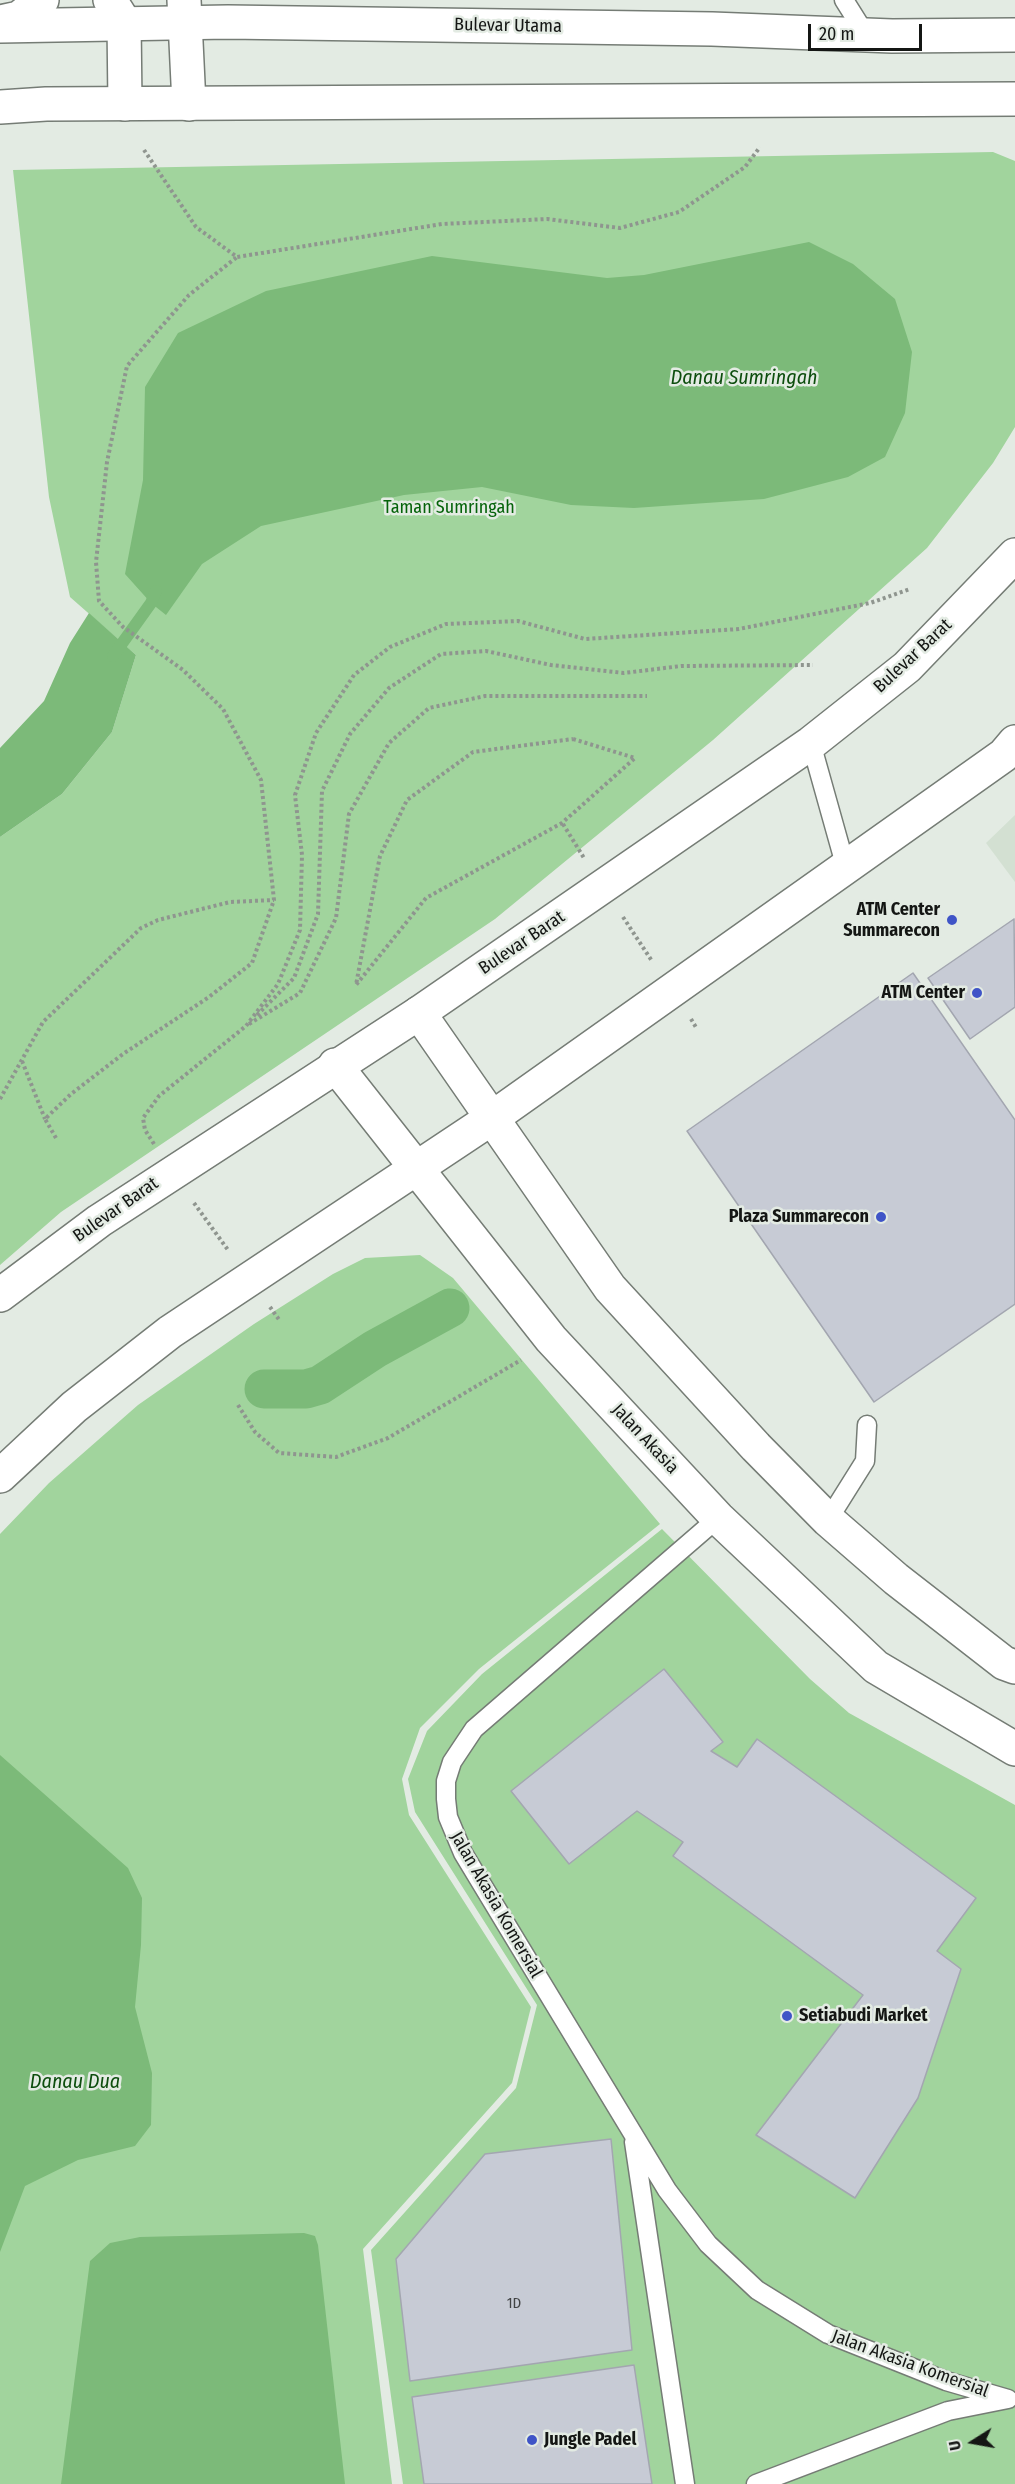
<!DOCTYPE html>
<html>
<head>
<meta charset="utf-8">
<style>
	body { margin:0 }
	#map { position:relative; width:1015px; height:2484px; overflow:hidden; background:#e3ebe3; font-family:"Fira Sans Condensed",sans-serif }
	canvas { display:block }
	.north { position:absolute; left:943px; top:2412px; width:60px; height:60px; -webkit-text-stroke:4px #e3ebe3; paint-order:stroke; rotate:259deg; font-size:16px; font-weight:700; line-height:24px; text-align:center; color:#141614 }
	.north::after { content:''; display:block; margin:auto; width:21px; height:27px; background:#141614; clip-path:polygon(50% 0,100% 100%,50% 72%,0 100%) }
	.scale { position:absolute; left:808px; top:24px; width:114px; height:27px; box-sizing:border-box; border:3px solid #141614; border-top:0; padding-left:8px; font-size:18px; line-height:21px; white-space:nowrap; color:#141614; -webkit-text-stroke:4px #e3ebe3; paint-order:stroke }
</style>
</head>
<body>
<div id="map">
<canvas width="1015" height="2484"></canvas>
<div class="north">U</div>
<div class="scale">20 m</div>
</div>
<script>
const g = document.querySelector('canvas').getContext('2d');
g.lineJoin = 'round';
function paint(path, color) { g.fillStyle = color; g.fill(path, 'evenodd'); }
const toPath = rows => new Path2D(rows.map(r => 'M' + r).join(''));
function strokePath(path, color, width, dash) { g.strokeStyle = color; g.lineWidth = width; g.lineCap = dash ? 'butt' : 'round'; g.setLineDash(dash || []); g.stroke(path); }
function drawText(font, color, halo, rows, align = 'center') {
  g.font = font + ' "Fira Sans Condensed",sans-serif'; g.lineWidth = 5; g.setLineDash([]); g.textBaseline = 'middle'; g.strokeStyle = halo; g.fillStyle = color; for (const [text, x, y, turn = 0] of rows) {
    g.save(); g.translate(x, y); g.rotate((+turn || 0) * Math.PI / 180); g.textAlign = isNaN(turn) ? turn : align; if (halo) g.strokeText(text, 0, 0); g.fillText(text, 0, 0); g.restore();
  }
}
paint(toPath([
	[1015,815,1015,882,986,843]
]), '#d3e0d2');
paint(toPath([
	[993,152,1015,161,1015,427,993,463,927,548,713,740,495,919,61,1212,0,1265,0,837,62,794,112,732,136,655,70,597,49,497,13,170],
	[420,1255,453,1278,660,1524,479,1669,420,1728,402,1779,409,1815,531,2007,512,2083,363,2249,392,2484,0,2484,0,1534,49,1483,138,1405,254,1324,333,1274,365,1258],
	[662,1529,810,1679,849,1713,1015,1805,1015,2484,403,2484,371,2250,516,2088,537,2005,415,1812,408,1779,427,1731,482,1674]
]), '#a1d49d');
paint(toPath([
	[809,242,853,264,895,299,912,352,905,413,885,457,848,477,764,499,634,508,571,505,482,487,404,495,261,526,202,564,166,615,151,603,125,574,143,480,145,387,178,333,266,291,432,256,607,278,644,275],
	[89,613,136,655,112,732,62,794,0,837,0,748,44,701,70,643],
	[0,1755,128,1868,142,1898,141,1945,135,2007,152,2073,151,2125,135,2146,78,2160,25,2186,0,2252],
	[304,2233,315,2236,318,2245,345,2484,61,2484,90,2261,110,2243,140,2237]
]), '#7cba79');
strokePath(toPath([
	[113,656,151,603,156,591]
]), '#7cba79', 12);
strokePath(toPath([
	[264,1389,306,1389,320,1385,375,1349,450,1308]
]), '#7cba79', 39);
const building = toPath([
	[1014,919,1015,1007,970,1039,928,978,1014,919],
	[913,973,1015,1120,1015,1304,874,1402,687,1131,913,973],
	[664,1669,723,1742,711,1751,737,1767,757,1739,976,1898,937,1951,961,1969,918,2098,855,2198,756,2135,863,1995,673,1856,683,1842,637,1811,569,1864,511,1791,664,1669],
	[611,2139,632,2350,410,2381,396,2259,485,2154,611,2139],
	[634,2365,652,2484,424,2484,412,2397,634,2365]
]);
paint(building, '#c7cbd5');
strokePath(building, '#a3a6b0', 1.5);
const service = toPath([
	[844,0,866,35],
	[811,743,846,868],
	[718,1518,474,1729,452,1762,446,1781,446,1799,448,1817,463,1853,667,2190,708,2244,757,2290,828,2334,946,2381,1008,2399,948,2411,756,2484],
	[828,1520,865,1461,867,1425],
	[634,2142,685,2484]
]);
const tertiary = toPath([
	[110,0,124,22,125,104],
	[184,0,189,104],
	[0,22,19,18,42,0],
	[419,1013,610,1288,756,1447,828,1520,896,1579,1004,1663,1015,1667],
	[335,1065,551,1339,718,1518,876,1667,1015,1749]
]);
const secondary = toPath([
	[0,26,228,22,712,29,892,36,1015,35],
	[0,107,46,104,1015,99],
	[0,1295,99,1221,419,1013,811,743,907,667,1015,555],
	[0,1476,74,1407,170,1332,492,1118,1004,755,1015,742]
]);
strokePath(service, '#757c75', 21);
strokePath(tertiary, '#757c75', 36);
strokePath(secondary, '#757c75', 36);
strokePath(toPath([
	[144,150,196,227,237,257,442,224,547,219,620,228,679,212,745,167,760,147],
	[573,739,635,758,562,823,426,898,356,985,380,856,407,800,473,752,573,739],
	[563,824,584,858],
	[623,917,652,961],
	[257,1015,294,978,318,914,322,791,350,734,389,688,441,654,486,651,551,665,624,673,681,666,813,665],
	[691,1019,697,1029],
	[249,1024,300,993,336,918,349,814,389,743,429,708,485,696,647,696],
	[22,1061,45,1119],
	[0,1099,43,1022,141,928,158,920,230,902,274,900],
	[56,1138,45,1119,71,1094,123,1054,209,997,252,963,274,900,261,780,223,709,183,670,123,627,99,601,96,562,107,462,127,366,189,295,237,257],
	[154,1144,145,1130,143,1118,159,1096,246,1026,278,984,300,930,302,855,295,795,316,733,354,675,390,647,446,624,518,621,585,639,739,629,870,603,910,589],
	[194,1203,228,1250],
	[270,1307,280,1321],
	[238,1405,255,1432,279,1453,336,1457,388,1438,521,1360]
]), '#8f958f', 4, [3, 3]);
strokePath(service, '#fff', 18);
strokePath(tertiary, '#fff', 33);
strokePath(secondary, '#fff', 33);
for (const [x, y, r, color] of [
	[952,920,6,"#3f54c7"],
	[977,993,6,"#3f54c7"],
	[881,1217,6,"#3f54c7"],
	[787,2016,6,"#3f54c7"],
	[532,2440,6,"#3f54c7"]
]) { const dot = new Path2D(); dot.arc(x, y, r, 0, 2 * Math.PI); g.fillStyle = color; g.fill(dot); strokePath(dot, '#e3ebe3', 2); }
drawText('15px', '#414344', null, [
	["1D",514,2304]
]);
drawText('18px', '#141614', '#e3ebe3', [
	["Bulevar Utama",508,26,1],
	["Bulevar Barat",913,656,-43],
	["Bulevar Barat",522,943,-34],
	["Bulevar Barat",116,1210,-35],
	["Jalan Akasia",645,1439,47],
	["Jalan Akasia Komersial",496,1905,60],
	["Jalan Akasia Komersial",910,2364,20]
]);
drawText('18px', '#05630a', '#e3ebe3', [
	["Taman Sumringah",449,508]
]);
drawText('bold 18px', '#141614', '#e3ebe3', [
	["ATM Center",940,910],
	["Summarecon",940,931],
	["ATM Center",965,993],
	["Plaza Summarecon",869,1217],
	["Setiabudi Market",799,2016,"left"],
	["Jungle Padel",544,2440,"left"]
], 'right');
drawText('italic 20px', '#0d4e0e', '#e3ebe3', [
	["Danau Sumringah",744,378],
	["Danau Dua",75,2082]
]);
</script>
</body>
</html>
